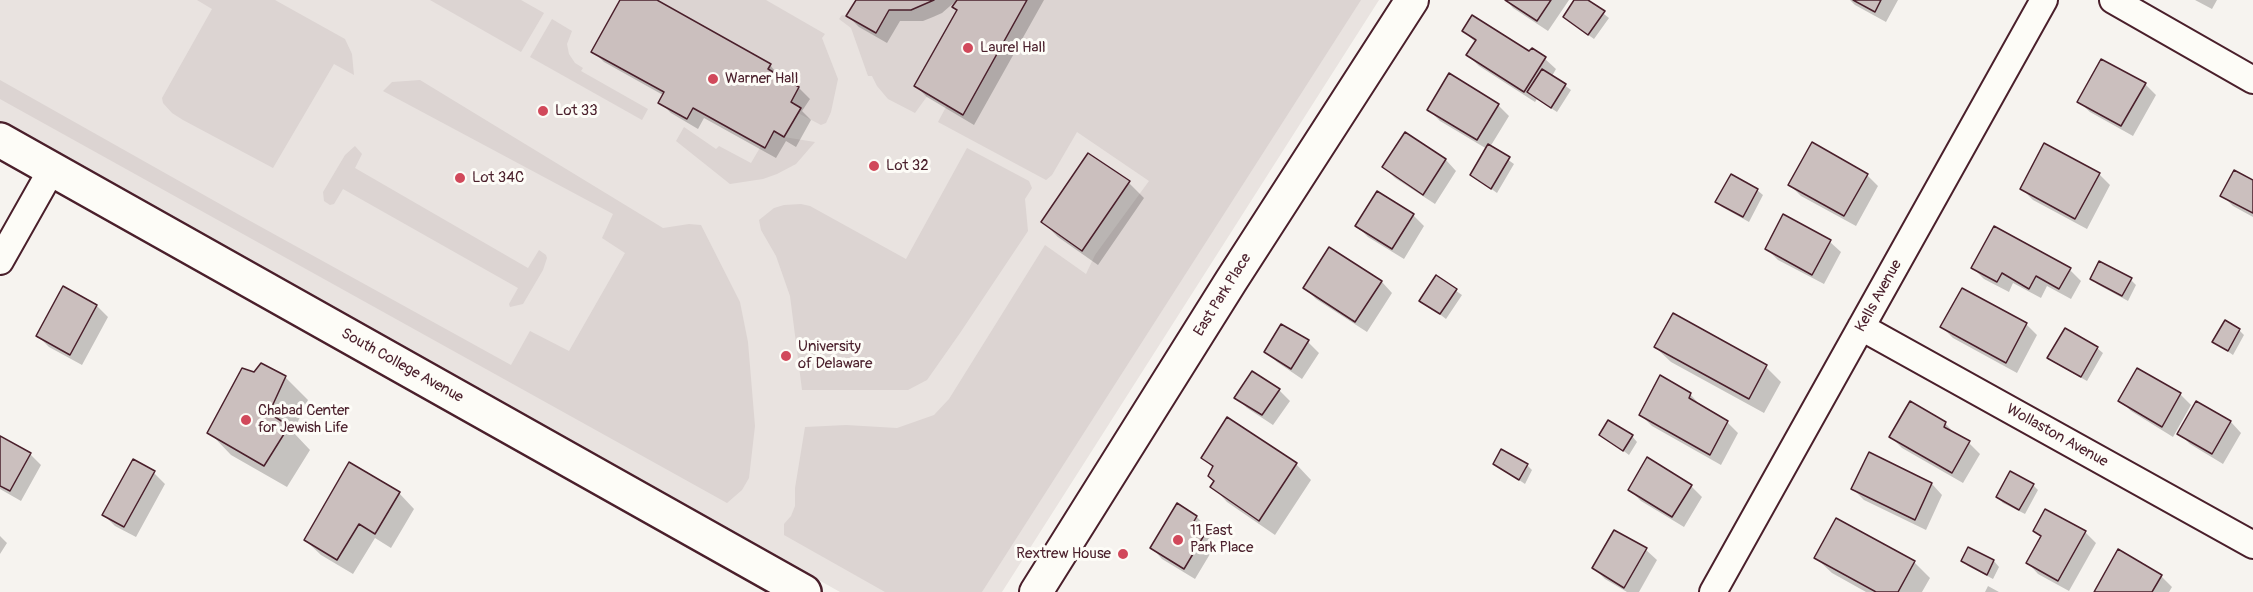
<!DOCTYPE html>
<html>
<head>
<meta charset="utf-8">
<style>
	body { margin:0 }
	canvas { display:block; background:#f6f3ef }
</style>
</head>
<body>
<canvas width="2253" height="592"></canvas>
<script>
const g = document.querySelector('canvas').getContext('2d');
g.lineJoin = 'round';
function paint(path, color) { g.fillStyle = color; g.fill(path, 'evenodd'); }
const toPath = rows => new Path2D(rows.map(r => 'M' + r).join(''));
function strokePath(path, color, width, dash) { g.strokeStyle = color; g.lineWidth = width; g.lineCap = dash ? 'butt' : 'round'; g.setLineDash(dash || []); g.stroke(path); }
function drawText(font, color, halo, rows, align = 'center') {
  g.font = font + ' Pangolin,sans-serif'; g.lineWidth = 6; g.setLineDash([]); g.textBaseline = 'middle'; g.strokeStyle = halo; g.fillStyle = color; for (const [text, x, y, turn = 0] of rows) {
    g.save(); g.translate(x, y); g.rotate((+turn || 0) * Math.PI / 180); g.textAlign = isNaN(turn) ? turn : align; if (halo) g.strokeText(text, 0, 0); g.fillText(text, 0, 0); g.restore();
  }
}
paint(toPath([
	[0,0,1379,0,1002,592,840,592,0,121]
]), '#e9e3e0');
paint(toPath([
	[197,0,275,0,345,39,352,54,354,75,334,64,273,168,183,120,172,113,163,103,162,98,212,9],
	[430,0,521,0,544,13,521,52],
	[657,0,766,0,825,34,822,38,838,79,831,112,826,123,821,125,798,113,801,108,791,102,799,87,768,69,770,64],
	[934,0,957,0,953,7,957,10,914,86,928,95,915,113,888,99,877,86,872,76,868,76,851,28,839,19,842,15,846,16,876,33,889,10,911,10],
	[1027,0,1361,0,982,592,885,592,784,535,784,524,791,516,795,506,795,488,805,427,846,425,897,428,934,415,949,399,1045,245,1086,274,1095,255,1149,181,1077,132,1052,175,1046,180,938,122,947,105,963,114],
	[552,19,572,31,567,44,569,54,575,63,583,68,581,71,648,109,642,120,530,57],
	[0,80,243,217,511,365,530,331,569,351,625,253,602,238,613,214,383,91,392,82,420,80,663,228,689,224,701,225,740,302,748,342,755,426,749,478,742,490,727,503,0,99],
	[684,127,716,149,719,146,751,163,761,146,765,148,774,131,784,137,815,142,796,164,777,174,763,179,730,184,676,141],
	[355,146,362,154,355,168,528,268,539,250,546,255,547,258,543,270,523,304,510,307,509,304,518,288,343,189,334,204,330,205,324,201,323,192,345,155],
	[967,148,1029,181,1032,188,1025,199,1028,231,960,333,927,380,908,390,802,390,790,296,776,256,761,230,759,220,774,208,784,205,801,204,810,206,906,259]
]), '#dcd4d2');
paint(toPath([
	[622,0,654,0,770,65,780,77,799,88,810,99,802,111,811,120,796,147,786,141,776,158,704,118,698,129,671,113,660,102,663,95,604,62,593,51],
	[857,0,957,0,942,13,933,17,923,21,900,21,887,43,859,27,848,16],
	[958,0,1044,0,974,125,927,97,916,86,958,11],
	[1506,0,1569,0,1548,31,1513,8],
	[1576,0,1586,0,1609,18,1594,39,1570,22],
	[1850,0,1898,0,1886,22,1855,5],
	[2195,0,2217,0,2212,9],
	[1464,31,1530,53,1532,50,1545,59,1556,69,1552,76,1571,90,1557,112,1537,99,1535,102,1479,66,1468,55,1476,43],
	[2145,84,2156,95,2133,136,2090,112,2079,102],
	[1498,105,1509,116,1490,147,1514,164,1497,193,1472,175,1487,149,1440,121,1429,110],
	[1406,134,1446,160,1456,171,1435,204,1395,178,1384,167],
	[1089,155,1129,183,1144,198,1098,265,1058,237,1043,222],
	[2099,174,2110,185,2087,229,2033,200,2022,189],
	[1867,175,1878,186,1856,226,1801,196,1790,185],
	[2253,182,2253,217,2233,206,2222,195],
	[1757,190,1763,195,1749,222,1722,207,1717,202],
	[1413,215,1424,226,1404,259,1368,237,1357,226],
	[1830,242,1841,252,1824,284,1778,260,1767,249],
	[1330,249,1382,282,1392,293,1367,332,1316,299,1305,288],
	[1973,268,2070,270,2081,281,2071,299,2047,286,2041,298,2013,283,2009,292,1984,279],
	[1436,277,1462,295,1446,319,1421,300],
	[2092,279,2131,280,2136,285,2128,301,2097,284],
	[64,288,97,306,108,317,82,365,49,347,38,336],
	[2026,324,2037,335,2017,373,1953,338,1942,327],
	[2239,330,2244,335,2233,355,2214,342],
	[1308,342,1319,353,1302,379,1277,362,1266,351],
	[1655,347,1766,367,1781,382,1764,413,1671,362],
	[2097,348,2103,353,2087,381,2055,363,2049,358],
	[255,374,285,377,308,400,293,432,310,450,287,487,231,455,209,432],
	[1279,390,1290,401,1273,425,1247,408,1236,397],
	[1690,394,1701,406,1727,422,1738,433,1721,465,1652,426,1641,415],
	[2180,394,2191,405,2173,437,2131,411,2120,400],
	[2197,403,2231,422,2241,433,2223,464,2190,444,2179,433],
	[1945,423,1956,435,1969,443,1980,454,1963,483,1902,448,1891,437],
	[1601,434,1632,436,1637,442,1629,455],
	[0,438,30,454,41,465,21,501,0,489],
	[1203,458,1296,464,1311,480,1275,535,1227,502,1212,486,1215,482,1214,469],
	[1495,464,1527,465,1532,470,1525,484],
	[154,473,165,484,136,537,115,526,104,515],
	[1932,484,1942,495,1926,530,1864,500,1853,489],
	[2033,485,2038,490,2025,514,2003,503,1997,497],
	[1691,486,1702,497,1684,527,1641,501,1630,490],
	[399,493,414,509,391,548,375,538,353,574,321,555,305,540],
	[1177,506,1197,517,1207,528,1205,532,1216,544,1195,579,1162,559,1152,548],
	[2035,531,2085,532,2096,543,2069,591,2038,574,2028,563,2042,538],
	[0,536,7,543,0,554],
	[1969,549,1994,561,1999,567,1993,579,1968,566,1963,561],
	[1646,550,1657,560,1639,592,1627,592,1605,579,1594,568],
	[1816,558,1914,562,1930,578,1922,592,1866,592,1832,573],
	[2161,576,2172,587,2169,592,2096,592],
	[1988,586,1999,592,1985,592]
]), '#0003');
const building = toPath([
	[620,0,657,0,771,64,768,69,799,87,791,102,801,108,784,137,774,131,765,148,693,108,687,119,658,103,664,92,591,52,620,0],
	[856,0,934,0,911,10,889,10,876,33,846,16,856,0],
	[957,0,1027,0,963,115,914,86,957,10,952,7,957,0],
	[1505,0,1551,0,1537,21,1505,0],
	[1574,0,1588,0,1605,11,1588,35,1563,17,1574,0],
	[1853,0,1881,0,1875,12,1853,0],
	[1472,15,1529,51,1532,48,1546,57,1524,92,1466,55,1476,40,1462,31,1472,15],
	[2101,59,2146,83,2121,126,2077,102,2101,59],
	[1542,69,1566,84,1551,108,1527,92,1542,69],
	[1449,73,1499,104,1477,140,1427,110,1449,73],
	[1405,132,1446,159,1423,195,1382,167,1405,132],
	[1812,142,1868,174,1844,216,1788,185,1812,142],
	[2044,143,2100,173,2075,219,2020,189,2044,143],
	[1488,144,1510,157,1491,189,1470,175,1488,144],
	[1088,153,1130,181,1082,251,1041,222,1088,153],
	[2234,170,2253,180,2253,213,2220,196,2234,170],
	[1731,174,1758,189,1743,217,1715,202,1731,174],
	[1377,191,1414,214,1392,249,1355,226,1377,191],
	[1783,214,1831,240,1812,275,1765,249,1783,214],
	[1994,226,2071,268,2059,289,2036,276,2029,289,2002,273,1997,282,1971,268,1994,226],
	[1329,247,1382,281,1355,322,1303,288,1329,247],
	[2099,261,2132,278,2122,296,2090,279,2099,261],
	[1436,275,1457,289,1440,314,1419,301,1436,275],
	[63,286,97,305,70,355,36,336,63,286],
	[1962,288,2027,323,2006,363,1940,327,1962,288],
	[1673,313,1767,365,1749,399,1654,347,1673,313],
	[2225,320,2240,329,2228,351,2212,342,2225,320],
	[1281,324,1309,340,1291,369,1264,352,1281,324],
	[2065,328,2098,347,2081,377,2047,358,2065,328],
	[261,363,286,376,269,413,289,426,264,466,207,433,242,368,254,372,261,363],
	[2137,368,2181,393,2162,427,2118,401,2137,368],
	[1252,371,1280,389,1262,415,1234,398,1252,371],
	[1660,375,1691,393,1689,398,1728,421,1710,455,1639,415,1660,375],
	[1910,401,1946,422,1944,427,1970,441,1952,473,1889,437,1910,401],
	[2196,401,2231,421,2212,454,2177,434,2196,401],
	[1227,417,1297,463,1259,521,1210,487,1214,481,1208,476,1213,466,1201,458,1227,417],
	[1608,420,1633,435,1623,451,1599,435,1608,420],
	[0,436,31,453,10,491,0,486,0,436],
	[1501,449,1528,464,1519,480,1493,464,1501,449],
	[1869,452,1932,483,1915,520,1851,489,1869,452],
	[1647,457,1692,485,1672,517,1628,490,1647,457],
	[133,459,155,471,124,527,102,515,133,459],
	[349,462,400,492,375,534,359,524,337,560,304,540,349,462],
	[2010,471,2034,484,2019,510,1996,497,2010,471],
	[1177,503,1197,516,1193,523,1206,532,1184,569,1150,548,1177,503],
	[2045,509,2086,531,2058,581,2026,563,2041,536,2033,531,2045,509],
	[1836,518,1915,561,1898,592,1876,592,1814,558,1836,518],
	[1614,530,1647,548,1624,588,1592,568,1614,530],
	[1968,547,1994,560,1987,575,1961,561,1968,547],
	[2118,549,2162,575,2152,592,2094,592,2118,549]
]);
paint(building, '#cbbfbe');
strokePath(building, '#4a1f2b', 1.5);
const minor = toPath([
	[2113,0,2253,80],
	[0,261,52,169],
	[1861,327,2253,545],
	[1713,592,2044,0]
]);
const tertiary = toPath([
	[1036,592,1231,281,1412,0]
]);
const primary = toPath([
	[0,140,804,592]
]);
strokePath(minor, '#4a1f2b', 30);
strokePath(tertiary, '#4a1f2b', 36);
strokePath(primary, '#4a1f2b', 38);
strokePath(minor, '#fdfcf7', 26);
strokePath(tertiary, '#fdfcf7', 32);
strokePath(primary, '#fdfcf7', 33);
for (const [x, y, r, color] of [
	[968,48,6,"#d1495b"],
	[713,79,6,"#d1495b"],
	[543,111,6,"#d1495b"],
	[874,166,6,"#d1495b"],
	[460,178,6,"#d1495b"],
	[786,356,6,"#d1495b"],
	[246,420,6,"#d1495b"],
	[1178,540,6,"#d1495b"],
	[1123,554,6,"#d1495b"]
]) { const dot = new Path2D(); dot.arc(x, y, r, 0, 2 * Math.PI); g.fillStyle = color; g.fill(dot); strokePath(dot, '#fdfcf7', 2); }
drawText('15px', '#4a1f2b', '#fdfcf7', [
	["Laurel Hall",980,48],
	["Warner Hall",725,79],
	["Lot 33",555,111],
	["Lot 32",886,166],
	["Lot 34C",472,178],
	["University",798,347],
	["of Delaware",798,364],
	["Chabad Center",258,411],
	["for Jewish Life",258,428],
	["11 East",1190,531],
	["Park Place",1190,548],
	["Rextrew House",1111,554,"right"]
], 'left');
drawText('15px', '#4a1f2b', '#fdfcf7', [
	["East Park Place",1223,295,-58],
	["Kells Avenue",1879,296,-61],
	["South College Avenue",402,366,29],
	["Wollaston Avenue",2057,436,29]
]);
</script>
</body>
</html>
